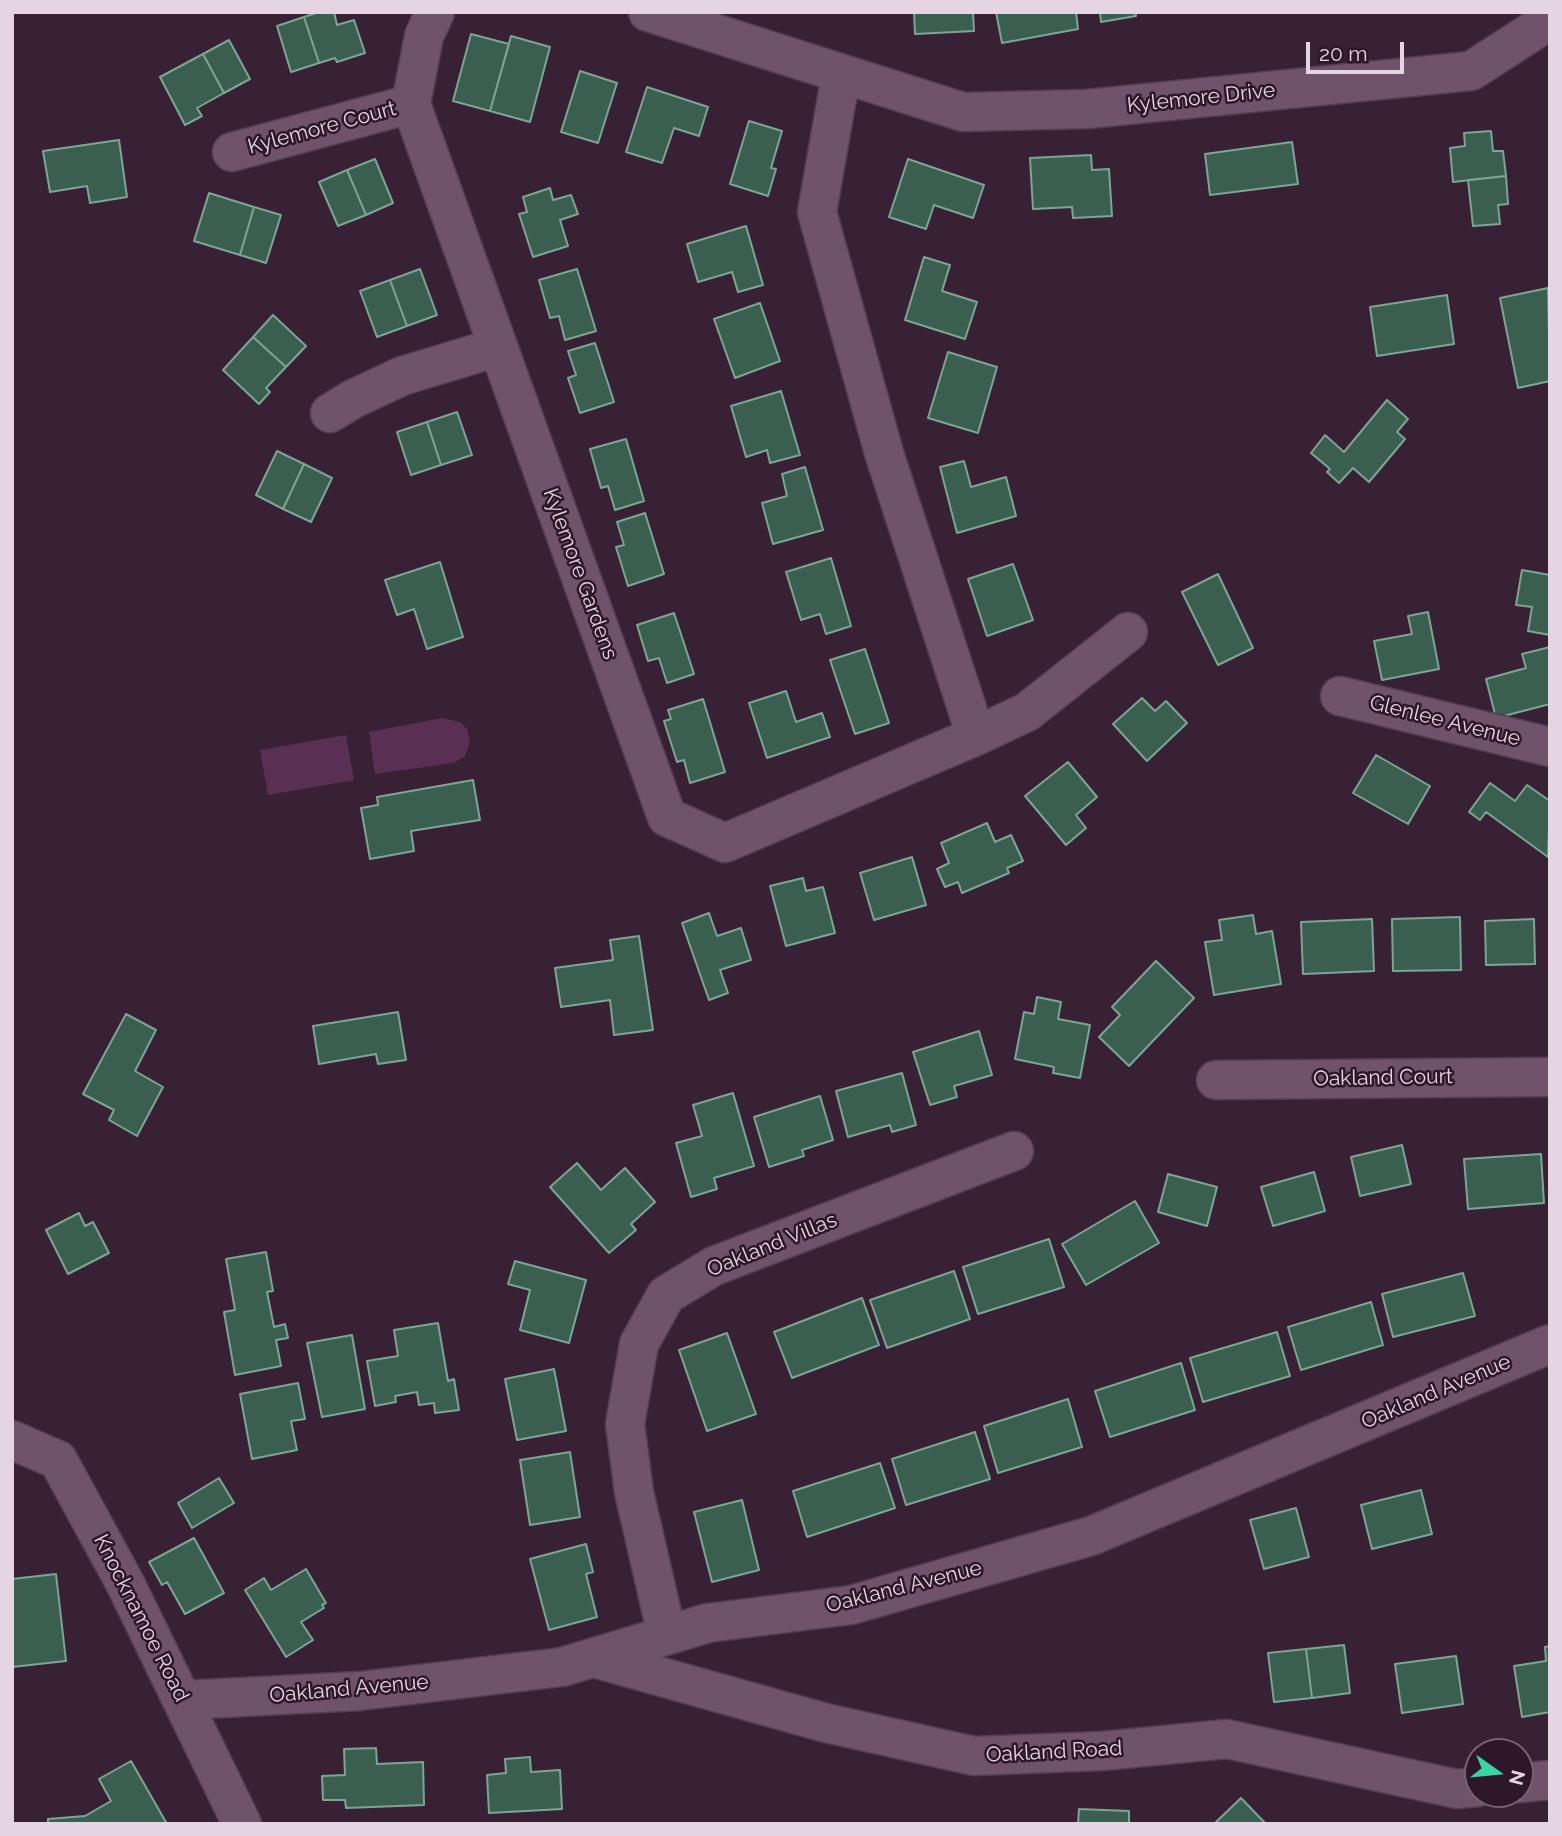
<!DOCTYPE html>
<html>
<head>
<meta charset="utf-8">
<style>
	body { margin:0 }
	#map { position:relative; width:1562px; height:1836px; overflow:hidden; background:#392135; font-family:Raleway,sans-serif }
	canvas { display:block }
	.frame { position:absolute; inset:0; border:14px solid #e5d5e2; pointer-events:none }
	.north { position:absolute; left:1464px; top:1738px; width:70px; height:70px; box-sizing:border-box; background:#2e172b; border:2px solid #776374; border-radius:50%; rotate:105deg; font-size:19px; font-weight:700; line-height:28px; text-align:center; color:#e5d5e2 }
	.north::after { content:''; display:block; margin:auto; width:24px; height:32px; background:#3bd4a4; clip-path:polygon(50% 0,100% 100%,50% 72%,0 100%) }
	.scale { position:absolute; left:1306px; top:42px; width:98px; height:32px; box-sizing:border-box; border:4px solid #e5d5e2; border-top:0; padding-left:9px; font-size:21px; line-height:24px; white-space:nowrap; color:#e5d5e2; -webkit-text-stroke:5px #2e172b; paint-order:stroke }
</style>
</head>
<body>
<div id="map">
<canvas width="1562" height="1836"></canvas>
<div class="frame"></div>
<div class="north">N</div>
<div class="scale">20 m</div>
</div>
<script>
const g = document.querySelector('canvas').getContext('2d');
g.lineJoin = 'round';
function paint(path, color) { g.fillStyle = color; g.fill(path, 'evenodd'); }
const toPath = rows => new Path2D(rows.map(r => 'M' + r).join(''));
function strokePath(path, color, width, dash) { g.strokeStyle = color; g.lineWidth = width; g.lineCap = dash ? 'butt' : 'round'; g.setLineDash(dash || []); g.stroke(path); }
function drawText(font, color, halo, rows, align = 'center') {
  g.font = font + ' Raleway,sans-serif'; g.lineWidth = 5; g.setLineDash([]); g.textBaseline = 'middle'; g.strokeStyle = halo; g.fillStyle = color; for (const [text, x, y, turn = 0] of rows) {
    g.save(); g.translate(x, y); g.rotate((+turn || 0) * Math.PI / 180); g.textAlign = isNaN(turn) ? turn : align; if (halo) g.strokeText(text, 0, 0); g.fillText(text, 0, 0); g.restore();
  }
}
paint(toPath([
	[442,718,460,722,467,729,470,742,465,756,454,763,375,774,369,732],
	[346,735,354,780,268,795,260,750]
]), '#592f54');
const building = toPath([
	[319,12,334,12,337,25,354,20,365,53,337,62,335,58,319,63,304,17,319,12],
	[914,12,973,12,974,31,915,34,914,12],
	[996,12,1076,12,1078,29,1002,43,996,12],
	[1100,12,1135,12,1136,16,1101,22,1100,12],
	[304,17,319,63,291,72,277,26,304,17],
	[471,34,509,44,490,111,453,101,471,34],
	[511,36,550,47,530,122,490,111,511,36],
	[229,40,250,79,224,93,203,54,229,40],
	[203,54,224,93,197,108,202,116,185,125,160,77,203,54],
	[580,71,617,83,598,143,561,132,580,71],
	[647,87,708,107,699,136,674,128,662,163,626,152,647,87],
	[749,121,782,131,771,168,776,169,768,196,730,184,749,121],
	[1491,131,1493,151,1503,151,1506,176,1453,182,1450,148,1465,146,1464,133,1491,131],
	[119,140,127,197,90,203,87,186,50,192,43,151,119,140],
	[1292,142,1298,184,1210,195,1205,154,1292,142],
	[1091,155,1092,170,1109,169,1112,216,1073,218,1072,207,1033,209,1030,158,1091,155],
	[375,159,393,203,366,215,347,170,375,159],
	[908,159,984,185,973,218,934,205,926,229,889,217,908,159],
	[347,170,366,215,338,226,319,182,347,170],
	[1506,176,1508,204,1498,205,1500,224,1473,226,1468,180,1506,176],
	[550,188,553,200,571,195,578,214,560,220,568,246,533,257,519,214,527,212,523,197,550,188],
	[209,193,254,207,240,255,194,241,209,193],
	[254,207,281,215,266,263,240,255,254,207],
	[746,226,763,285,738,292,732,272,698,282,687,244,746,226],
	[924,257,950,265,942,291,977,302,965,339,905,320,924,257],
	[420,269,437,315,407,326,390,280,420,269],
	[577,269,596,331,565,340,559,316,550,318,539,280,577,269],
	[390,280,407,326,377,337,360,291,390,280],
	[1548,288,1550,381,1518,388,1500,298,1548,288],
	[1447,295,1454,344,1377,356,1370,307,1447,295],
	[760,303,780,361,735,378,714,319,760,303],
	[273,315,306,346,286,367,253,337,273,315],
	[253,337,286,367,266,388,270,392,259,404,223,370,253,337],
	[595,343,614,402,580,413,568,378,576,375,568,351,595,343],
	[948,352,997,367,978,433,928,418,948,352],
	[781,391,800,455,770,463,767,450,746,457,731,406,781,391],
	[1387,400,1408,419,1397,432,1405,439,1369,482,1353,468,1339,483,1327,472,1330,469,1311,453,1325,435,1344,452,1387,400],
	[457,412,472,455,441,465,427,422,457,412],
	[427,422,441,465,411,475,397,432,427,422],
	[626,439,644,501,615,510,608,486,601,488,590,449,626,439],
	[277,451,304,464,283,509,256,495,277,451],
	[964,461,971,487,1006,477,1016,516,957,533,940,467,964,461],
	[304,464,332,478,311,522,283,509,304,464],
	[805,467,823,530,773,544,762,503,787,496,782,474,805,467],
	[645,513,664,574,628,586,616,547,624,545,617,522,645,513],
	[831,558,851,626,826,634,820,614,801,620,786,572,831,558],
	[440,562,463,637,427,649,414,609,397,615,385,580,440,562],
	[1013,564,1033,620,987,636,968,579,1013,564],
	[1522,570,1550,575,1550,635,1528,631,1532,607,1516,605,1522,570],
	[1218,574,1253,648,1218,665,1182,592,1218,574],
	[1428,612,1439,669,1382,680,1374,641,1412,634,1408,616,1428,612],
	[674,613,694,674,667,683,659,658,648,661,637,625,674,613],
	[1550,647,1550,704,1496,718,1486,679,1526,668,1522,654,1550,647],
	[865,649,889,723,855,734,830,660,865,649],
	[786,691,796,722,822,713,830,737,767,758,749,703,786,691],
	[1142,698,1155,711,1166,701,1187,723,1147,761,1113,724,1142,698],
	[703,699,725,772,690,783,684,760,677,762,664,721,671,719,668,710,703,699],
	[1376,755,1430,786,1408,824,1353,793,1376,755],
	[1068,762,1097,797,1076,815,1086,828,1066,845,1025,796,1068,762],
	[473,780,480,820,411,831,414,851,370,859,361,808,378,805,377,797,473,780],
	[1490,783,1515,801,1527,785,1550,801,1548,857,1486,812,1480,820,1469,812,1490,783],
	[987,823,995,842,1011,835,1023,861,1007,868,1009,873,962,893,958,882,945,887,937,869,949,863,941,843,987,823],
	[912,857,926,905,874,920,860,873,912,857],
	[803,878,806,891,823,887,835,933,786,946,770,886,803,878],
	[709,913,717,936,741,928,751,960,720,970,728,993,709,1000,682,923,709,913],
	[1253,915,1256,934,1272,931,1281,984,1214,995,1205,942,1222,940,1219,920,1253,915],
	[1460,917,1461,970,1393,971,1392,919,1460,917],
	[1372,919,1374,971,1303,974,1301,922,1372,919],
	[1534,919,1535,964,1486,965,1485,921,1534,919],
	[639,936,653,1030,614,1035,610,1000,561,1007,555,968,613,960,610,940,639,936],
	[1156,961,1194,998,1129,1066,1099,1037,1120,1015,1112,1007,1156,961],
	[1037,997,1061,1002,1058,1019,1090,1025,1080,1078,1053,1073,1054,1067,1015,1059,1024,1012,1034,1014,1037,997],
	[398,1012,406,1060,378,1064,376,1054,319,1064,313,1026,398,1012],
	[126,1014,156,1030,135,1071,163,1087,137,1136,109,1120,114,1110,83,1094,126,1014],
	[979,1031,992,1075,954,1086,957,1097,930,1105,913,1052,979,1031],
	[902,1073,916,1125,892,1132,890,1125,848,1137,836,1091,902,1073],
	[733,1093,754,1166,714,1178,717,1189,691,1197,676,1143,702,1136,693,1105,733,1093],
	[820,1096,833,1140,802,1150,804,1156,769,1167,754,1117,820,1096],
	[1402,1145,1411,1184,1360,1196,1351,1157,1402,1145],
	[1541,1154,1544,1203,1468,1209,1464,1159,1541,1154],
	[577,1163,601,1190,625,1168,655,1202,631,1224,636,1230,609,1253,550,1187,577,1163],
	[1314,1172,1325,1211,1273,1226,1261,1187,1314,1172],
	[1168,1174,1217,1187,1207,1226,1158,1212,1168,1174],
	[1135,1201,1159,1243,1086,1285,1062,1244,1135,1201],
	[79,1213,85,1226,93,1222,109,1253,68,1274,46,1230,79,1213],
	[1049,1239,1064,1287,978,1314,963,1267,1049,1239],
	[266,1252,273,1291,267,1292,274,1327,285,1324,288,1338,276,1340,281,1366,235,1375,224,1312,235,1310,226,1259,266,1252],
	[515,1261,586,1280,569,1343,520,1330,530,1290,508,1284,515,1261],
	[954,1271,970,1319,887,1348,870,1300,954,1271],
	[1463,1273,1475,1316,1393,1337,1382,1294,1463,1273],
	[862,1298,879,1345,792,1378,774,1332,862,1298],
	[1371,1302,1383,1345,1301,1370,1288,1327,1371,1302],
	[438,1323,448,1381,454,1379,459,1410,435,1413,434,1403,419,1405,417,1392,395,1396,396,1402,375,1406,367,1361,398,1356,394,1330,438,1323],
	[1277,1332,1290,1376,1203,1402,1190,1358,1277,1332],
	[727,1333,756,1414,707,1431,679,1350,727,1333],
	[352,1335,365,1409,322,1417,307,1343,352,1335],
	[1181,1363,1195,1410,1110,1437,1095,1391,1181,1363],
	[554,1369,566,1431,517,1440,505,1379,554,1369],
	[298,1383,305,1419,291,1421,297,1450,252,1459,240,1394,298,1383],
	[1068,1399,1082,1447,998,1473,984,1426,1068,1399],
	[975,1432,990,1479,906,1505,892,1459,975,1432],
	[570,1452,580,1517,530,1525,520,1460,570,1452],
	[880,1463,895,1508,807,1537,793,1491,880,1463],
	[219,1478,234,1503,192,1528,178,1503,219,1478],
	[1421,1490,1432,1534,1372,1549,1361,1505,1421,1490],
	[742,1500,759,1570,712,1582,694,1512,742,1500],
	[1296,1508,1309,1557,1264,1569,1250,1520,1296,1508],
	[194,1538,224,1593,185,1614,167,1582,162,1585,149,1562,194,1538],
	[586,1544,593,1572,586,1574,597,1617,549,1630,530,1559,586,1544],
	[306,1569,326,1603,322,1605,324,1608,301,1622,313,1640,286,1657,245,1590,264,1578,271,1590,306,1569],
	[56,1574,66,1661,12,1667,12,1579,56,1574],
	[1344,1645,1350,1693,1312,1698,1306,1649,1344,1645],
	[1550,1646,1550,1712,1522,1717,1514,1666,1546,1661,1545,1647,1550,1646],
	[1306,1649,1312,1698,1274,1702,1268,1653,1306,1649],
	[1456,1656,1463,1704,1402,1713,1395,1664,1456,1656],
	[376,1748,377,1764,423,1762,424,1805,346,1808,345,1800,323,1800,322,1776,345,1775,344,1749,376,1748],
	[530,1757,531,1772,560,1770,562,1809,489,1813,487,1775,506,1773,505,1759,530,1757],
	[131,1761,167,1824,48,1824,48,1819,85,1816,111,1801,99,1779,131,1761],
	[1241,1798,1266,1824,1214,1824,1241,1798],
	[1079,1809,1129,1811,1129,1824,1078,1824,1079,1809]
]);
paint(building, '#3a5f51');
strokePath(building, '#7da594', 2);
const minor = toPath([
	[435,12,424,36,411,104,667,817,725,843,976,736,884,453,817,212,841,75],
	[648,12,963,112,1087,109,1471,71,1550,20],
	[232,152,411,104],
	[330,413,353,399,402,376,498,347],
	[1340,696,1550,747],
	[976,736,1027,712,1128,632],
	[1216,1080,1550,1077],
	[12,1440,58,1460,125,1583,242,1824],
	[667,1635,634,1492,625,1424,639,1344,666,1295,714,1266,1014,1151],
	[594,1658,826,1723,974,1756,1102,1751,1227,1739,1457,1789,1478,1787],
	[184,1700,360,1691,562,1667,708,1623,851,1605,1091,1536,1550,1344],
	[1520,1783,1550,1780]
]);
strokePath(minor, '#523e50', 41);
strokePath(minor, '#6e536a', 38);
drawText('21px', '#e5d5e2', '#2e172b', [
	["Kylemore Drive",1201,98,-6],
	["Kylemore Court",322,128,-15],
	["Kylemore Gardens",580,574,70],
	["Glenlee Avenue",1445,721,14],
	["Oakland Court",1383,1078,-1],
	["Oakland Villas",772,1245,-22],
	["Oakland Avenue",1436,1392,-23],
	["Oakland Avenue",904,1587,-14],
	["Knocknamoe Road",141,1618,63],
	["Oakland Avenue",349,1689,-5],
	["Oakland Road",1054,1752,-3]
]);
</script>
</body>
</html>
